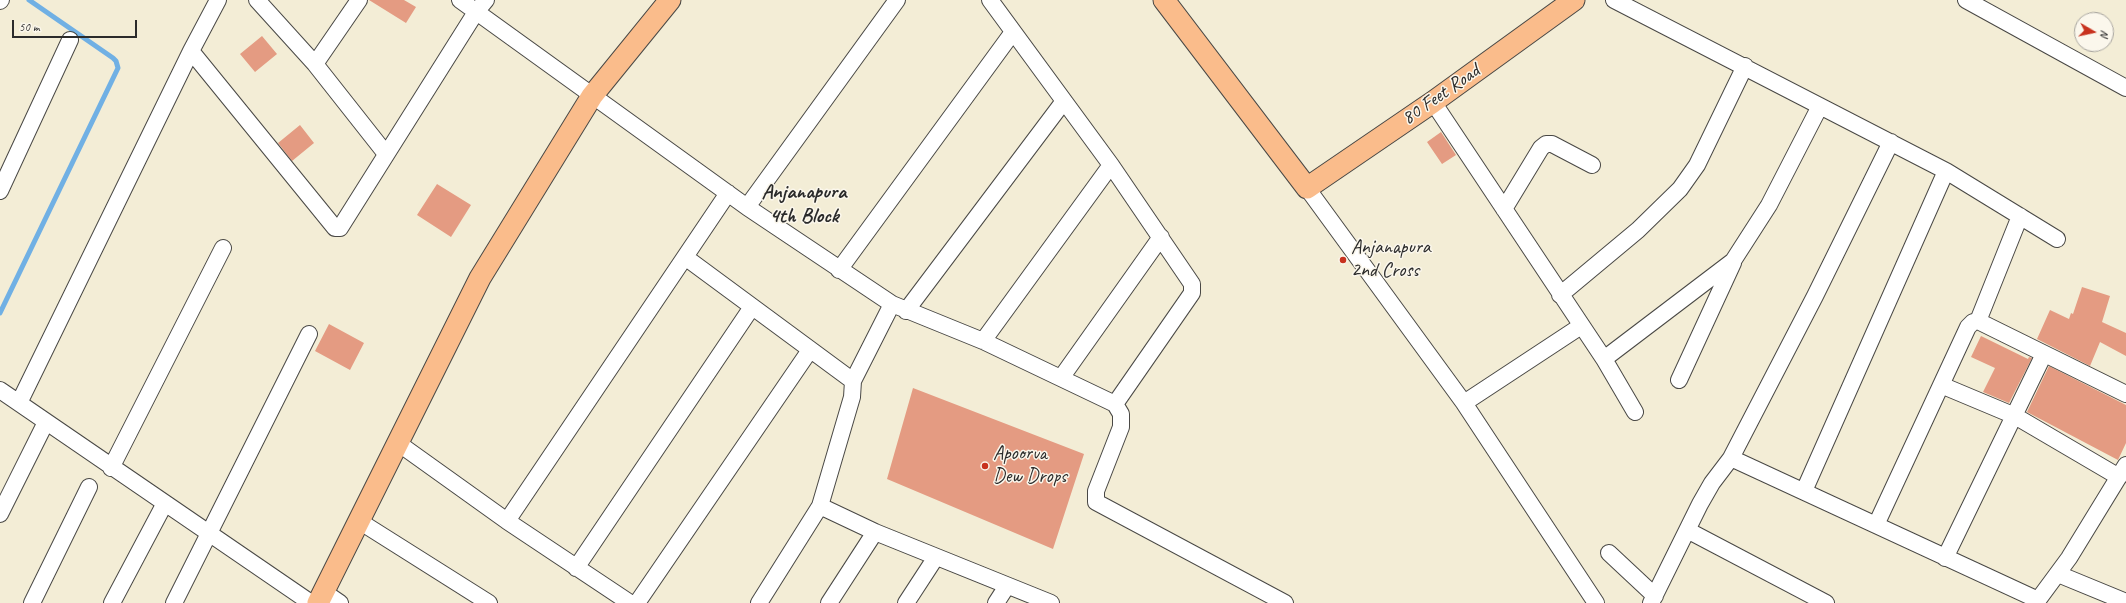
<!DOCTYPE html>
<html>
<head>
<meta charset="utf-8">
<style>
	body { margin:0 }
	#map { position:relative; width:2126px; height:603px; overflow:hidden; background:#f3edd6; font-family:Caveat,sans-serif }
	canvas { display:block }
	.north { position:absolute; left:2074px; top:12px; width:40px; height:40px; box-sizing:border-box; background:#fbf7ec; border:1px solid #a8a59f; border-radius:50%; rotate:99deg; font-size:11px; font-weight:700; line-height:16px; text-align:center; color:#2b2b2b }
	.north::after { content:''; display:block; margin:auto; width:14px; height:18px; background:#c8321e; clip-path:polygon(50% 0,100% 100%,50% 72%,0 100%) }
	.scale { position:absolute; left:12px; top:20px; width:125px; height:18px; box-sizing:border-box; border:2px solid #2b2b2b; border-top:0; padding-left:5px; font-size:12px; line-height:14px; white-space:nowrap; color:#2b2b2b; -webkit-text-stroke:3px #fbf7ec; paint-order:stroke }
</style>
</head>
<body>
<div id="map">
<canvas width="2126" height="603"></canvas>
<div class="north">N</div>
<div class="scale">50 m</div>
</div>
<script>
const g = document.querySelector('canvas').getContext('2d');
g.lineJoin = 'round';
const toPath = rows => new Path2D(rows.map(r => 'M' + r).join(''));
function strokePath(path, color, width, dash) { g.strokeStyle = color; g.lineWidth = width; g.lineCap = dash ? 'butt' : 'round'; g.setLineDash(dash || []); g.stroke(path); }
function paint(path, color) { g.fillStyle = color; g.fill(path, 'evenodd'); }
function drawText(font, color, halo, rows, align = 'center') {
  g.font = font + ' Caveat,sans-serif'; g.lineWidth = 3; g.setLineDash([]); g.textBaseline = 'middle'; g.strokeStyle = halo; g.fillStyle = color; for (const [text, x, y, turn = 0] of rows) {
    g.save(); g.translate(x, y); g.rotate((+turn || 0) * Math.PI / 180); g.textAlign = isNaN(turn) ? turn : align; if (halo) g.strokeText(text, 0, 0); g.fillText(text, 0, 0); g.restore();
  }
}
strokePath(toPath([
	[0,313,118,68,116,61,113,58,29,0]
]), '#70b0e4', 5);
paint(toPath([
	[369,0,404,0,416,7,406,23],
	[262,36,277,54,255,72,240,54],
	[300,125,314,143,292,161,278,143],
	[1441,132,1456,155,1442,164,1427,142],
	[437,184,471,205,451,237,417,215],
	[2082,287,2110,296,2102,322,2126,333,2126,356,2100,342,2090,366,2037,339,2050,310,2069,319,2071,313,2073,314],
	[329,324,364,343,350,370,315,351],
	[1981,336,2028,359,2029,357,2032,358,2009,403,1983,392,1995,368,1971,357],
	[2049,366,2126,405,2126,443,2118,460,2027,412],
	[913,388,1084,454,1053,549,887,479]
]), '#e49b82');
const minor = toPath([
	[257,0,315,64,386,154],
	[460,0,747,207,892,304,983,341,1115,404,1121,414,1121,427,1096,491,1096,502,1285,603],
	[990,0,1111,165,1192,284,1192,293,1115,404],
	[1614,0,1946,171,2057,239],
	[1966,0,2126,88],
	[0,1,1,0],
	[191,51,218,0],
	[315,64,359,0],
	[1433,102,1604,359,1635,412],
	[1307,188,1464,403,1596,603],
	[0,191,70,40],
	[747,207,897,0],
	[1504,209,1541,148,1546,144,1552,144,1592,165],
	[685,257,853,381],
	[839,270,1013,32],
	[1560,295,1638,230,1680,189,1697,165,1745,66],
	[892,304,853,381,852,397,820,506,875,532,1051,603],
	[906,311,1064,101],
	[1978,321,2020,216],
	[983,341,1111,165],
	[1604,359,1733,261,1769,205,1820,106],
	[1061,378,1161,237],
	[1679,380,1733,263],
	[1941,385,2015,416,2119,477],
	[0,390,311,603],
	[19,403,191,51,335,228,340,228,476,12,486,0],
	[1464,403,1581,326],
	[398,443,507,521,630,603],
	[1731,458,2038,600,2069,558,2126,465],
	[111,468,223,248],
	[1804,491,1946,171],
	[0,514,46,422],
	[359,521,489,603],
	[507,521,728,193],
	[1876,525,1968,327,1973,322,1978,321,2126,394],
	[1689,531,1826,603],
	[1609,553,1655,596],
	[1945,558,2044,354],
	[576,568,752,307],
	[2058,574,2126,602],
	[324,592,340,603],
	[32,603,89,487],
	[112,603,165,503],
	[174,603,309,334],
	[637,603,810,350],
	[759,603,820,506],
	[829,603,875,532],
	[906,603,936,557],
	[996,603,1007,586],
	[1651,603,1700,504,1712,483,1731,458,1815,296,1891,142]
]);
const major = toPath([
	[1164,0,1307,188,1433,102,1574,0],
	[318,603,480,278,592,96,670,0]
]);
strokePath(minor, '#494845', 18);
strokePath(major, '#494845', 23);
strokePath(minor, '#fff', 16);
strokePath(major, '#fabc8b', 21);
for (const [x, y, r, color] of [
	[1343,260,4,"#c8321e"],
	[985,466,4,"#c8321e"]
]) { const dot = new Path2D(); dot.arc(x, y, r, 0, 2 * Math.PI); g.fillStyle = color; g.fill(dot); strokePath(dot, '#fbf7ec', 1.5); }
drawText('20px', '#2b2b2b', '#fbf7ec', [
	["80 Feet Road",1441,95,-35]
]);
drawText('20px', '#2b2b2b', '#fbf7ec', [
	["Anjanapura",1351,248],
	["2nd Cross",1351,271],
	["Apoorva",993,454],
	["Dew Drops",993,477]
], 'left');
drawText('bold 21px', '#2b2b2b', '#fbf7ec', [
	["Anjanapura",804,192],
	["4th Block",804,216]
]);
</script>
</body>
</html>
